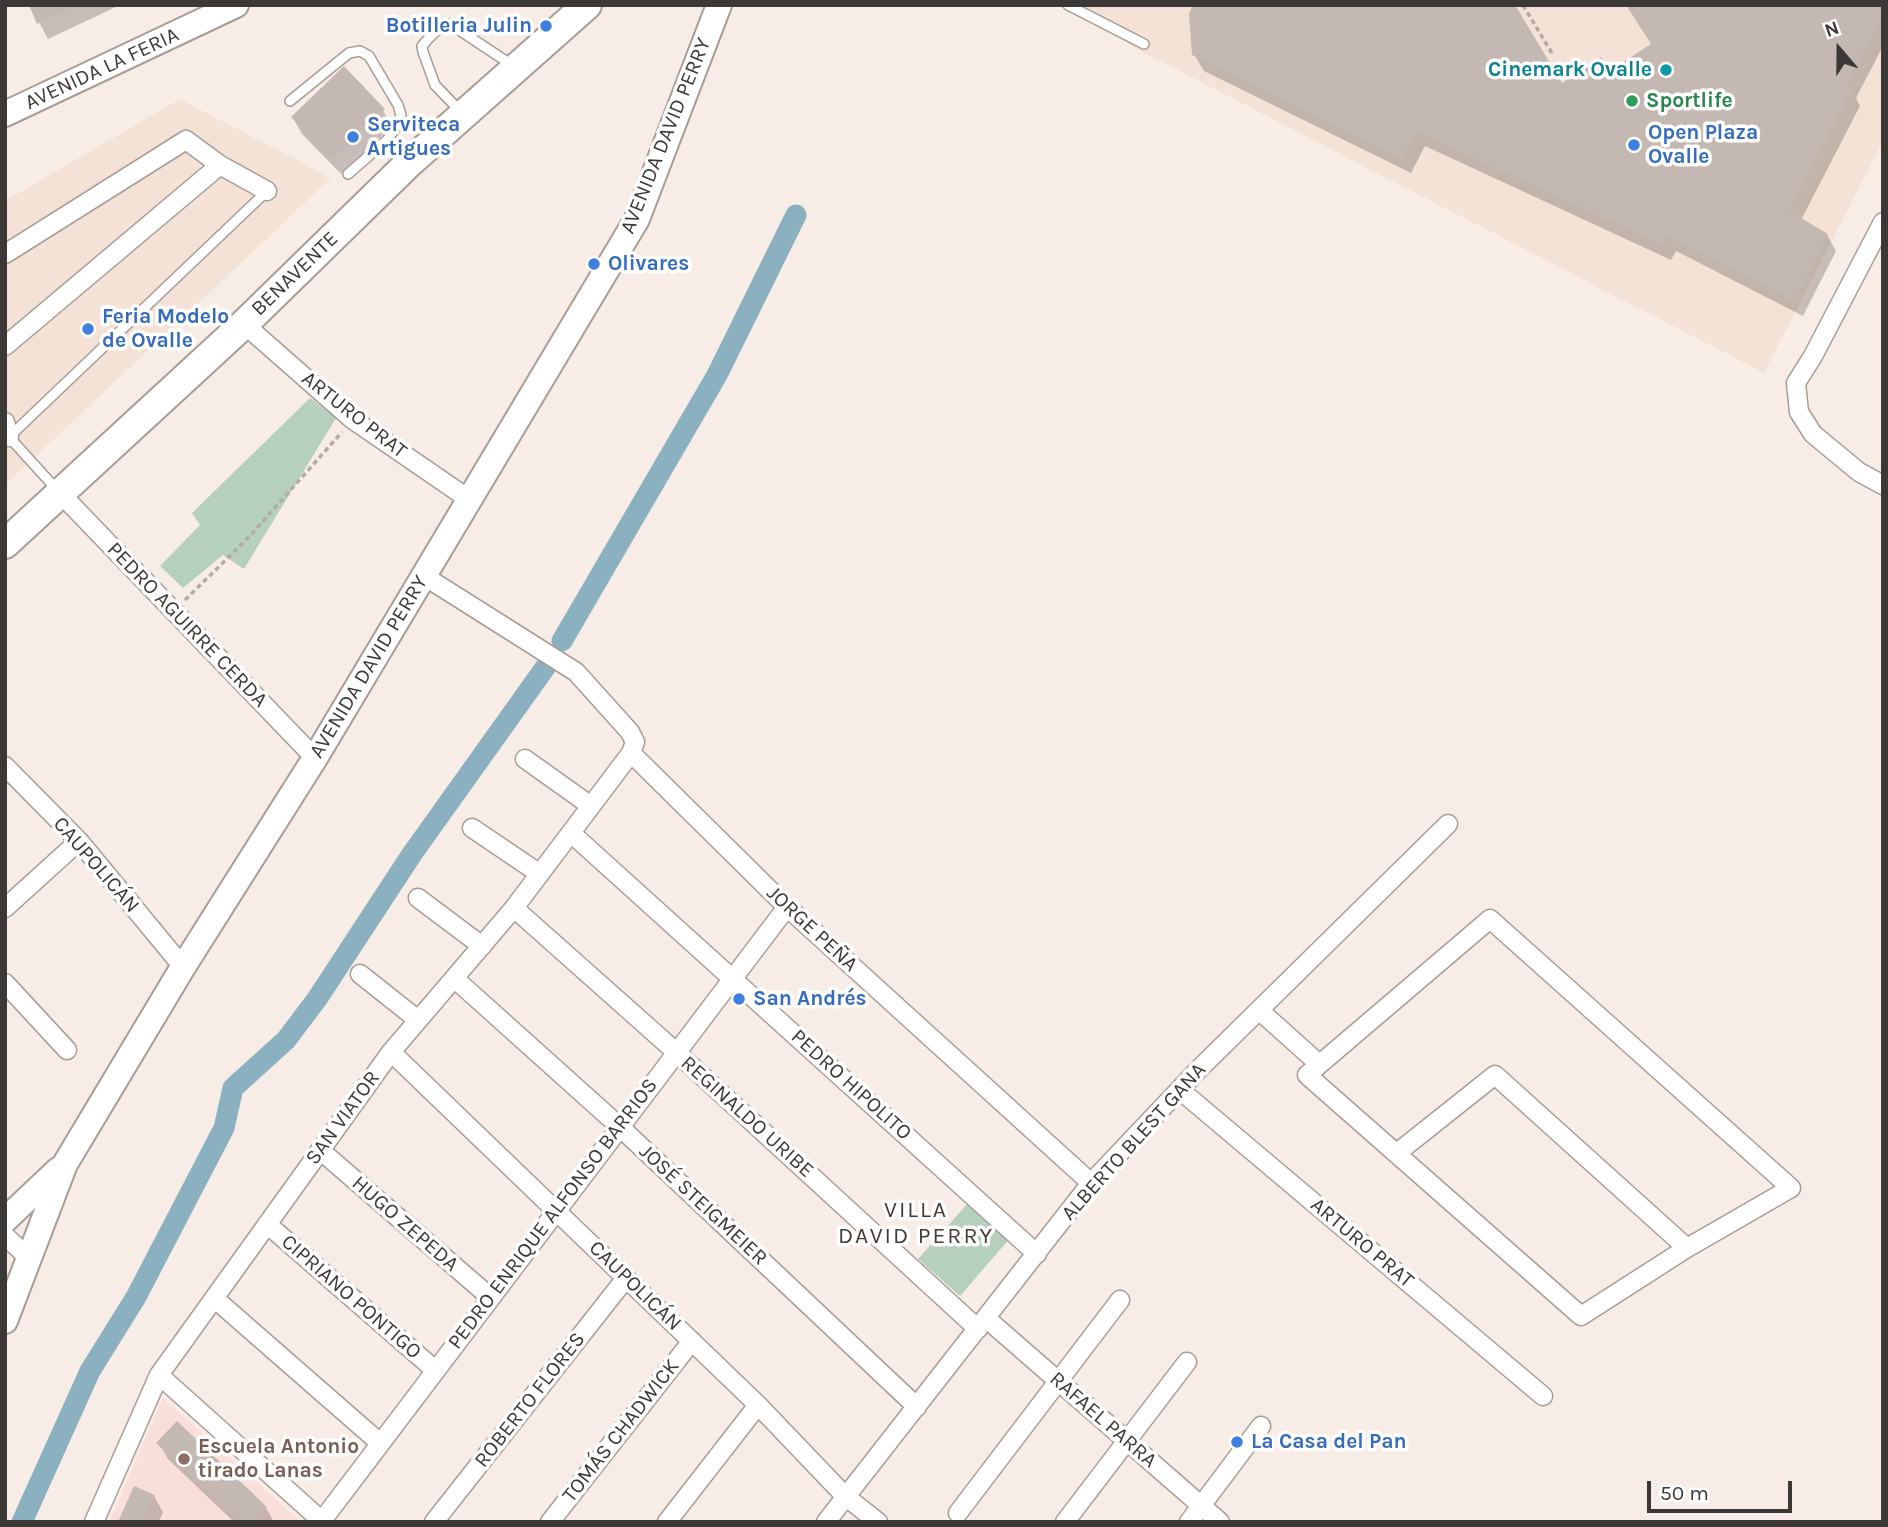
<!DOCTYPE html>
<html>
<head>
<meta charset="utf-8">
<style>
	body { margin:0 }
	#map { position:relative; width:1888px; height:1527px; overflow:hidden; background:#f8ede6; font-family:Karla,sans-serif }
	canvas { display:block }
	.frame { position:absolute; inset:0; border:7px solid #3c3835; pointer-events:none }
	.north { position:absolute; left:1804px; top:14px; width:70px; height:70px; -webkit-text-stroke:5px #fff; paint-order:stroke; rotate:340deg; font-size:19px; font-weight:700; line-height:28px; text-align:center; color:#3c3835 }
	.north::after { content:''; display:block; margin:auto; width:24px; height:32px; background:#3c3835; clip-path:polygon(50% 0,100% 100%,50% 72%,0 100%) }
	.scale { position:absolute; left:1647px; top:1481px; width:145px; height:32px; box-sizing:border-box; border:4px solid #3c3835; border-top:0; padding-left:9px; font-size:21px; line-height:24px; white-space:nowrap; color:#3c3835; -webkit-text-stroke:5px #fff; paint-order:stroke }
</style>
</head>
<body>
<div id="map">
<canvas width="1888" height="1527"></canvas>
<div class="frame"></div>
<div class="north">N</div>
<div class="scale">50 m</div>
</div>
<script>
const g = document.querySelector('canvas').getContext('2d');
g.lineJoin = 'round';
function paint(path, color) { g.fillStyle = color; g.fill(path, 'evenodd'); }
const toPath = rows => new Path2D(rows.map(r => 'M' + r).join(''));
function strokePath(path, color, width, dash) { g.strokeStyle = color; g.lineWidth = width; g.lineCap = dash ? 'butt' : 'round'; g.setLineDash(dash || []); g.stroke(path); }
function drawText(font, color, halo, rows, align = 'center') {
  g.font = font + ' Karla,sans-serif'; g.lineWidth = 7; g.setLineDash([]); g.textBaseline = 'middle'; g.strokeStyle = halo; g.fillStyle = color; for (const [text, x, y, turn = 0] of rows) {
    g.save(); g.translate(x, y); g.rotate((+turn || 0) * Math.PI / 180); g.textAlign = isNaN(turn) ? turn : align; if (halo) g.strokeText(text, 0, 0); g.fillText(text, 0, 0); g.restore();
  }
}
paint(toPath([
	[1063,5,1883,5,1883,141,1764,373,1135,48],
	[180,99,331,178,5,485,5,201]
]), '#f4e2d6');
paint(toPath([
	[163,1398,298,1519,296,1522,109,1522]
]), '#f9dfd9');
paint(toPath([
	[310,398,336,418,244,569,223,555,183,588,160,566,200,525,192,513],
	[970,1201,1011,1237,960,1296,918,1259]
]), '#b5d0bd');
paint(toPath([
	[30,5,120,5,48,39],
	[1883,5,1883,46,1856,98,1860,106,1801,220,1827,235,1836,251,1803,316,1676,251,1671,260,1425,146,1411,173,1204,71,1194,54,1562,85],
	[383,110,392,126,341,174,302,134,293,118],
	[159,1443,266,1508,274,1522,234,1522,168,1459],
	[154,1496,163,1512,159,1522,120,1522]
]), '#0003');
strokePath(toPath([
	[562,641,717,375,796,215],
	[22,1522,90,1371,136,1297,224,1128,233,1088,286,1040,317,999,412,854,547,665]
]), '#8bb1c0', 21);
paint(toPath([
	[29,5,78,5,37,24],
	[1193,5,1515,5,1562,83,1601,57,1611,70,1651,44,1626,5,1883,5,1883,14,1846,85,1852,89,1789,211,1828,234,1794,301,1666,236,1662,245,1416,131,1401,158,1192,55,1189,14],
	[344,66,385,109,331,160,291,117],
	[177,1421,267,1507,252,1522,239,1522,156,1443],
	[134,1486,155,1495,143,1522,118,1522]
]), '#c4b9b2');
const lane = toPath([
	[1068,5,1144,44],
	[290,101,349,53,360,51,369,56,398,105,401,115,397,126,387,140,348,174],
	[460,111,435,85,423,52,422,46,428,39,443,24,450,24,512,65],
	[387,140,405,160],
	[59,492,9,437,267,191]
]);
const street = toPath([
	[1883,222,1813,356,1796,383,1799,412,1813,434,1859,472,1883,485],
	[5,254,186,140,220,165,267,191],
	[244,324,352,419,470,500],
	[5,346,220,165],
	[5,422,9,437],
	[60,493,315,758],
	[631,753,787,907,1091,1183],
	[525,759,591,806],
	[5,766,79,841,183,967],
	[472,828,540,874],
	[571,833,1037,1254],
	[418,898,482,946],
	[5,908,79,841],
	[514,908,676,1052,978,1329],
	[1490,919,1791,1188,1687,1248,1581,1316,1307,1075,1490,919],
	[360,974,418,1020],
	[454,978,620,1127,917,1407],
	[5,983,67,1050],
	[1260,1011,1318,1063],
	[391,1052,758,1405,845,1496,878,1522],
	[1180,1090,1543,1396],
	[320,1150,490,1297],
	[1397,1153,1495,1075,1687,1248],
	[267,1224,435,1370],
	[5,1236,28,1257],
	[214,1298,380,1443],
	[987,1319,1220,1522],
	[159,1375,323,1522],
	[958,1513,1120,1300],
	[94,1522,159,1375,391,1052,514,908,631,753,635,742,630,732,576,672,424,576],
	[321,1522,787,907],
	[434,1522,626,1278],
	[550,1522,692,1341],
	[667,1522,758,1405],
	[826,1522,1091,1183,1198,1070,1448,824],
	[1065,1522,1187,1362],
	[1189,1522,1261,1426]
]);
const secondary = toPath([
	[5,114,236,5],
	[5,1220,58,1170],
	[5,1321,65,1164,183,967,315,758,637,219,719,5]
]);
const primary = toPath([
	[5,544,244,324,409,163,587,5]
]);
strokePath(lane, '#a89d96', 12);
strokePath(street, '#a89d96', 21);
strokePath(secondary, '#a89d96', 28);
strokePath(primary, '#a89d96', 32);
strokePath(toPath([
	[1523,5,1553,55],
	[185,600,249,537,342,432]
]), '#b3aba5', 3.5, [5, 3.5]);
strokePath(lane, '#fff', 9);
strokePath(street, '#fff', 18);
strokePath(secondary, '#fff', 24);
strokePath(primary, '#fff', 28);
for (const [x, y, r, color] of [
	[546,26,7,"#3f7fe0"],
	[1666,70,7,"#0f9aa8"],
	[1632,101,7,"#2e9e5b"],
	[353,137,7,"#3f7fe0"],
	[1634,145,7,"#3f7fe0"],
	[594,264,7,"#3f7fe0"],
	[88,329,7,"#3f7fe0"],
	[739,999,7,"#3f7fe0"],
	[1237,1442,7,"#3f7fe0"],
	[184,1459,7,"#8d6e63"]
]) { const dot = new Path2D(); dot.arc(x, y, r, 0, 2 * Math.PI); g.fillStyle = color; g.fill(dot); strokePath(dot, '#fff', 2.5); }
drawText('bold 21px', '#366cbe', '#fff', [
	["Botilleria Julin",532,26,"right"],
	["Serviteca",367,125],
	["Artigues",367,149],
	["Open Plaza",1648,133],
	["Ovalle",1648,157],
	["Olivares",608,264],
	["Feria Modelo",102,317],
	["de Ovalle",102,341],
	["San Andrés",753,999],
	["La Casa del Pan",1251,1442]
], 'left');
drawText('21px', '#3c3835', '#fff', [
	["AVENIDA LA FERIA",102,69,-25],
	["AVENIDA DAVID PERRY",666,136,-68],
	["BENAVENTE",295,274,-44],
	["ARTURO PRAT",354,415,38],
	["PEDRO AGUIRRE CERDA",187,625,46],
	["AVENIDA DAVID PERRY",369,667,-59],
	["CAUPOLICÁN",96,865,49],
	["JORGE PEÑA",812,929,43],
	["PEDRO HIPOLITO",851,1085,42],
	["REGINALDO URIBE",747,1117,42],
	["SAN VIATOR",343,1118,-54],
	["ALBERTO BLEST GANA",1134,1142,-48],
	["JOSÉ STEIGMEIER",703,1205,43],
	["PEDRO ENRIQUE ALFONSO BARRIOS",553,1214,-53],
	["HUGO ZEPEDA",405,1224,41],
	["ARTURO PRAT",1362,1243,40],
	["CAUPOLICÁN",635,1286,44],
	["CIPRIANO PONTIGO",351,1297,41],
	["ROBERTO FLORES",530,1400,-52],
	["RAFAEL PARRA",1103,1420,41],
	["TOMÁS CHADWICK",621,1431,-52]
]);
drawText('bold 21px', '#0d838f', '#fff', [
	["Cinemark Ovalle",1652,70]
], 'right');
drawText('bold 21px', '#27864d', '#fff', [
	["Sportlife",1646,101]
], 'left');
drawText('bold 21px', '#785e54', '#fff', [
	["Escuela Antonio",198,1447],
	["tirado Lanas",198,1471]
], 'left');
g.letterSpacing = '2px';
drawText('23px', '#433a34', '#fff', [
	["VILLA",916,1210],
	["DAVID PERRY",916,1236]
]);
g.letterSpacing = '0px';
</script>
</body>
</html>
